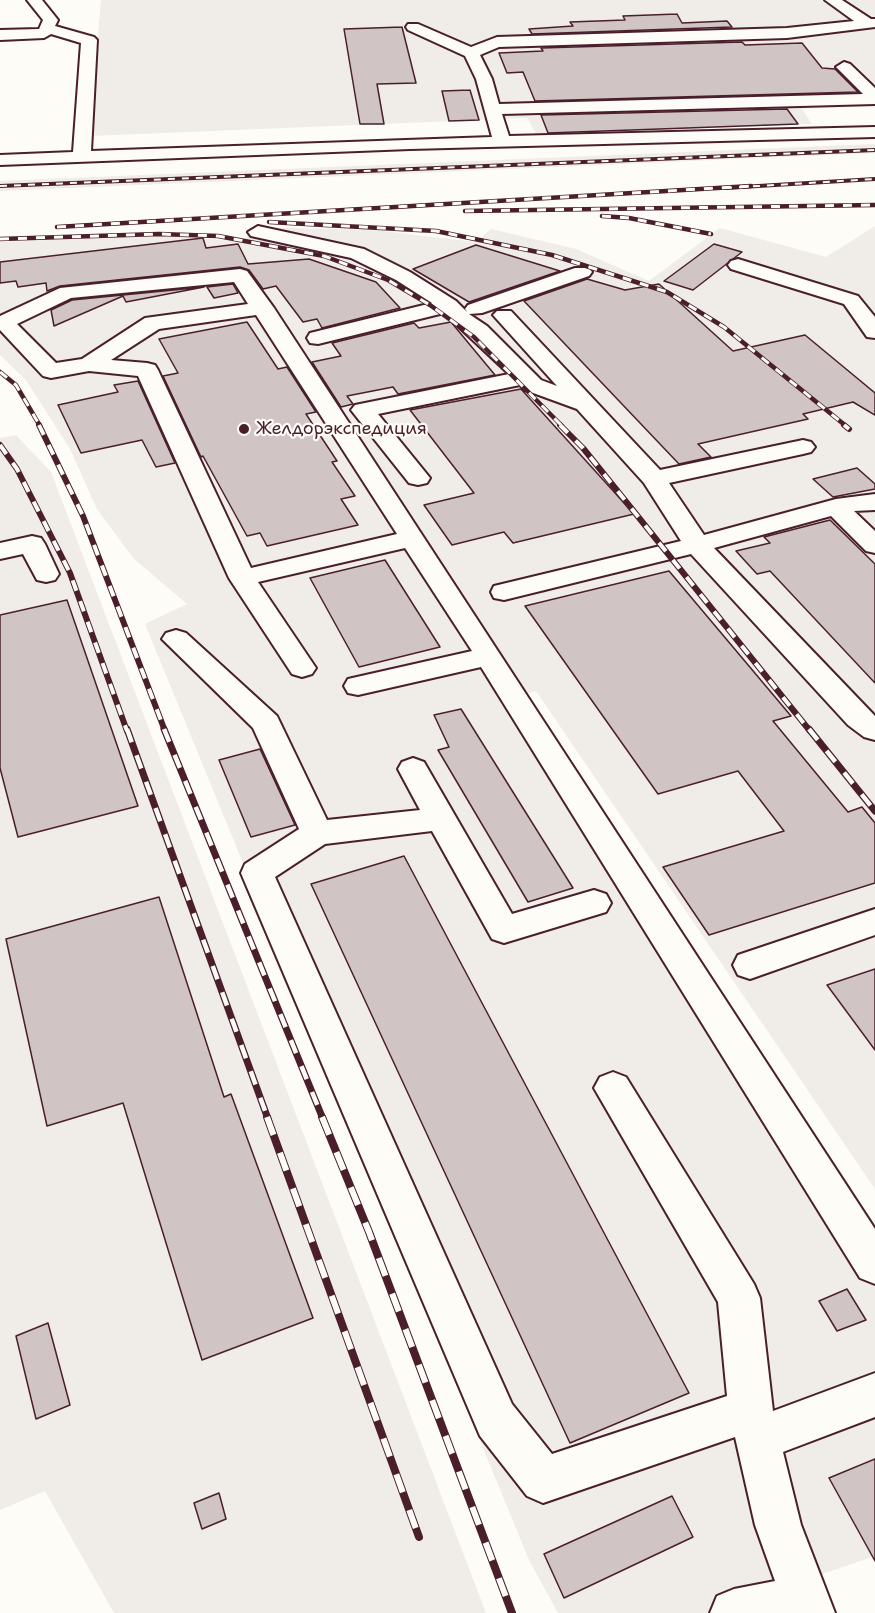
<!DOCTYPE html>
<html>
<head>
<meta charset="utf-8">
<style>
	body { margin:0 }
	canvas { display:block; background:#fdfcf7 }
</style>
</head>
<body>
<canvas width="875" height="1613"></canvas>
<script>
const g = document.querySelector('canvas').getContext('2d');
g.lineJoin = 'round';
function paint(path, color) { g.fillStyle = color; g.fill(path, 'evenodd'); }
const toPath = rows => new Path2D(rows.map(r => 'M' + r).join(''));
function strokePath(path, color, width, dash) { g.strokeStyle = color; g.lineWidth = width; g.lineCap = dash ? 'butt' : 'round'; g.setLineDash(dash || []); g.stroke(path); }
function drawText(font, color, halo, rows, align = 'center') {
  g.font = font + ' "Shantell Sans",sans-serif'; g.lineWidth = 4.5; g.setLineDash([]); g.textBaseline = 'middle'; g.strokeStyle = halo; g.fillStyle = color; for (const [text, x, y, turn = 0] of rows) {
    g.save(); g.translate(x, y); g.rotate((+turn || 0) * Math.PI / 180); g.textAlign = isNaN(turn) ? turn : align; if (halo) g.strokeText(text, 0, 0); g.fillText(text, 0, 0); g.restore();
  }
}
paint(toPath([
	[101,0,875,0,875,106,802,109,812,124,537,135,527,118,89,136],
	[875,144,875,153,0,191,0,181],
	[875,226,875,1189,536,691,500,702,875,1282,875,1556,764,1594,769,1613,558,1613,529,1560,145,624,187,604,134,559,97,509,70,449,26,380,0,355,0,242,171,235,243,242,254,227,374,230,476,242,491,229,576,249,649,281,720,228,826,257],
	[16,435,51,472,486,1613,114,1613,45,1491,0,1510,0,438]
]), '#f0ece8');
const building = toPath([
	[677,14,682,23,727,21,732,27,532,34,529,29,573,26,570,22,625,20,623,16,677,14],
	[402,27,416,83,377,84,384,124,360,124,344,29,402,27],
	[742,42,745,45,802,43,822,68,835,69,858,92,535,101,523,72,507,73,499,53,543,51,541,48,742,42],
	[470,90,479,120,449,121,442,91,470,90],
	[787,109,798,124,548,133,541,115,787,109],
	[203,238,206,248,238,244,248,264,309,259,376,282,400,308,322,328,317,319,303,322,276,286,263,289,249,270,240,267,60,286,47,291,46,283,18,287,16,281,0,283,0,262,203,238],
	[714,244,742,252,693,290,664,281,714,244],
	[476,245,560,271,469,302,413,269,476,245],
	[587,279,625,290,659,284,733,351,805,335,875,393,875,415,853,402,803,414,808,419,698,444,711,457,679,464,524,301,587,279],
	[233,284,238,293,214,298,207,287,233,284],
	[204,287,126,302,123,296,54,326,51,310,72,300,204,287],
	[247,322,278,369,287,367,316,412,306,414,337,461,332,462,355,496,341,499,358,525,267,546,260,533,247,536,203,456,201,457,163,376,178,373,159,339,247,322],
	[451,322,495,375,398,394,393,387,347,396,353,404,341,407,312,362,341,356,332,343,414,323,419,328,451,322],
	[138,381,175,463,156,467,142,440,81,453,58,405,118,392,114,385,138,381],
	[521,389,634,514,513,543,504,532,452,545,424,505,474,493,410,410,521,389],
	[857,468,875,484,875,489,833,497,813,479,857,468],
	[830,520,875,564,875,683,770,571,757,574,736,551,770,543,764,537,830,520],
	[385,560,440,647,359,667,310,578,385,560],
	[669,571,791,716,773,721,848,812,862,807,875,823,875,883,709,935,663,867,784,831,738,771,658,794,525,606,669,571],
	[67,600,138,806,18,837,0,768,0,615,67,600],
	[461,709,573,888,528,902,438,750,449,747,434,715,461,709],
	[260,749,295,825,251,837,219,760,260,749],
	[404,856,689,1393,570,1443,311,884,404,856],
	[159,897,224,1097,231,1094,313,1318,202,1360,123,1103,47,1126,6,939,159,897],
	[875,969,875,1050,827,985,875,969],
	[847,1289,866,1320,837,1331,819,1301,847,1289],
	[48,1323,70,1405,36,1419,16,1336,48,1323],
	[875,1459,875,1561,829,1478,875,1459],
	[219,1493,226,1519,202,1529,194,1503,219,1493],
	[672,1496,693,1537,564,1598,544,1554,672,1496]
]);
paint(building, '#d0c5c4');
strokePath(building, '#4a1f2b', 1.5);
const minor = toPath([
	[27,0,42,0,58,20,55,26,94,37,97,40,91,151,492,137,476,79,465,56,408,30,406,27,408,24,418,24,471,47,497,37,787,28,854,21,825,0,842,0,871,19,875,19,875,27,787,38,499,47,480,55,492,79,499,104,863,94,836,67,844,62,850,64,875,88,875,104,502,114,509,136,875,127,875,137,410,149,0,165,0,155,73,152,81,43,51,34,44,38,0,40,0,30,39,29,43,20,27,0],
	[258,226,364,249,410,272,456,301,467,312,465,309,468,305,575,268,589,268,592,272,589,276,482,313,469,314,487,326,541,380,557,386,493,315,497,311,511,311,660,470,803,440,811,442,815,447,811,452,803,454,669,483,704,535,836,499,875,494,875,510,854,511,875,531,875,553,866,551,831,516,714,548,875,716,875,740,864,737,848,725,691,554,504,600,494,598,491,592,494,586,681,541,644,483,577,409,525,390,520,385,378,414,430,478,427,483,418,485,409,483,355,415,351,410,355,405,509,374,444,313,318,344,310,343,307,338,310,333,432,303,396,280,351,258,251,236,248,232,258,226],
	[738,259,858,296,875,317,875,338,867,337,844,304,731,269,728,265,731,261,738,259],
	[240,269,247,271,274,308,875,1229,875,1284,860,1278,481,667,358,695,348,693,344,686,348,679,472,651,405,548,258,582,316,668,312,674,302,677,292,674,229,578,138,376,89,371,51,378,43,376,0,330,0,316,60,288,240,269],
	[234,282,248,304,145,318,82,359,56,363,17,324,71,298,234,282],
	[256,315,397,534,251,568,158,370,155,365,147,363,111,360,159,329,256,315],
	[32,536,41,538,45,544,59,574,55,580,46,582,37,580,23,554,0,559,0,543,32,536],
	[176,630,186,633,277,716,327,820,420,810,398,769,402,762,413,758,424,762,512,914,594,890,606,894,611,903,606,912,504,943,492,939,432,831,325,844,275,877,512,1404,552,1454,727,1396,718,1302,594,1088,600,1077,613,1072,626,1077,754,1284,760,1298,773,1411,875,1373,875,1417,783,1452,801,1525,835,1613,710,1613,717,1596,734,1589,775,1581,755,1525,735,1437,543,1503,527,1496,480,1436,241,873,245,864,299,829,253,728,162,639,166,633,176,630],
	[875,909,875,935,750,979,738,975,733,965,738,955,875,909]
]);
strokePath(minor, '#4a1f2b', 4);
paint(minor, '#fdfcf7');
const railFar4 = toPath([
	[0,186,875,150],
	[725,188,875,179]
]);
const railFar3 = toPath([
	[465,211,875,205],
	[602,216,629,218,711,234],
	[269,222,436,231,552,255,667,292,724,327,846,426],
	[57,227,751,186],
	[0,239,159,234,218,236,324,256,388,280,430,305,474,337,562,426],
	[0,372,16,385,40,426]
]);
const railFar2 = toPath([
	[39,425,83,516,165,731],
	[560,425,583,448,810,731],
	[844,425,849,429],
	[0,445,17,469,70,573,127,731]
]);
const railFar1 = toPath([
	[127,729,268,1119],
	[164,729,323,1119],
	[809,729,875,811]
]);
const rail = toPath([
	[267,1117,419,1537],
	[322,1117,369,1232,512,1613]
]);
strokePath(railFar4, '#4a1f2b', 4);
strokePath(railFar3, '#4a1f2b', 4.5);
strokePath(railFar2, '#4a1f2b', 6);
strokePath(railFar1, '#4a1f2b', 7);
strokePath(rail, '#4a1f2b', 8);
strokePath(railFar4, '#fdfcf7', 2, [7]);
strokePath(railFar3, '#fdfcf7', 3, [9]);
strokePath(railFar2, '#fdfcf7', 4, [11]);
strokePath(railFar1, '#fdfcf7', 4.5, [14]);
strokePath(rail, '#fdfcf7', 6, [19]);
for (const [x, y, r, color] of [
	[244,429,6,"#4a1f2b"]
]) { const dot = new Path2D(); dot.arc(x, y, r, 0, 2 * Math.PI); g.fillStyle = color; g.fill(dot); strokePath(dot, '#fdfcf7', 2); }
drawText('18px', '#4a1f2b', '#fdfcf7', [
	["Желдорэкспедиция",256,429]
], 'left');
</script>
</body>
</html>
